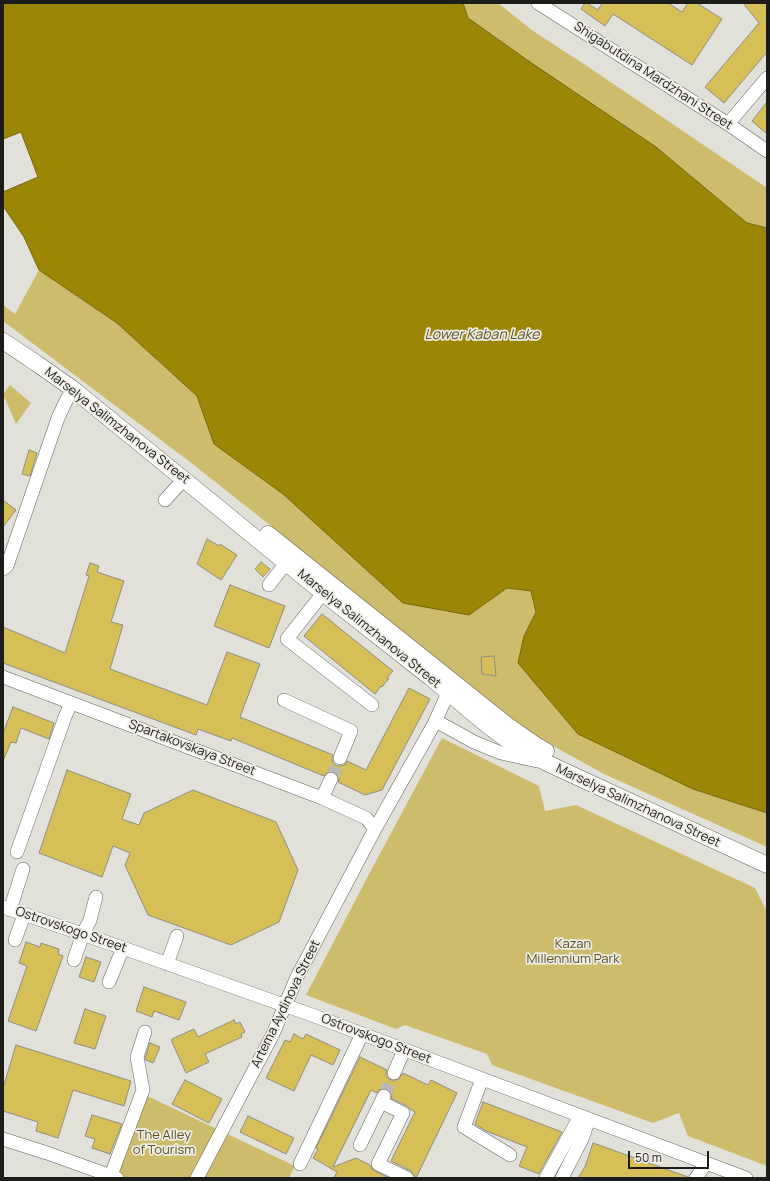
<!DOCTYPE html>
<html>
<head>
<meta charset="utf-8">
<style>
	body { margin:0 }
	#map { position:relative; width:770px; height:1181px; overflow:hidden; background:#e1e0d9; font-family:Manrope,sans-serif }
	canvas { display:block }
	.frame { position:absolute; inset:0; border:4px solid #1c1c19; pointer-events:none }
	.scale { position:absolute; left:628px; top:1151px; width:81px; height:18px; box-sizing:border-box; border:2px solid #1c1c19; border-top:0; padding-left:5px; font-size:12px; line-height:14px; white-space:nowrap; color:#1c1c19; -webkit-text-stroke:3px #efede6; paint-order:stroke }
</style>
</head>
<body>
<div id="map">
<canvas width="770" height="1181"></canvas>
<div class="frame"></div>
<div class="scale">50 m</div>
</div>
<script>
const g = document.querySelector('canvas').getContext('2d');
g.lineJoin = 'round';
function paint(path, color) { g.fillStyle = color; g.fill(path, 'evenodd'); }
const toPath = rows => new Path2D(rows.map(r => 'M' + r).join(''));
function strokePath(path, color, width, dash) { g.strokeStyle = color; g.lineWidth = width; g.lineCap = dash ? 'butt' : 'round'; g.setLineDash(dash || []); g.stroke(path); }
function drawText(font, color, halo, rows, align = 'center') {
  g.font = font + ' Manrope,sans-serif'; g.lineWidth = 3.5; g.setLineDash([]); g.textBaseline = 'middle'; g.strokeStyle = halo; g.fillStyle = color; for (const [text, x, y, turn = 0] of rows) {
    g.save(); g.translate(x, y); g.rotate((+turn || 0) * Math.PI / 180); g.textAlign = isNaN(turn) ? turn : align; if (halo) g.strokeText(text, 0, 0); g.fillText(text, 0, 0); g.restore();
  }
}
paint(toPath([
	[463,3,498,3,533,31,584,64,767,188,767,228,747,223,656,147,530,62,468,18],
	[39,270,117,323,197,396,214,444,283,494,469,615,507,588,531,591,536,612,524,636,578,733,693,789,767,813,767,847,604,774,537,737,480,698,280,533,190,462,3,321,3,305,15,314],
	[10,385,31,403,16,424,3,394],
	[442,738,539,786,545,811,576,805,755,888,767,912,767,1166,688,1136,679,1113,653,1123,492,1065,487,1054,405,1025,396,1029,306,995,368,876],
	[145,1095,295,1166,289,1178,115,1178]
]), '#cdbc6c');
const water = toPath([
	[3,3,463,3,468,18,530,62,656,147,747,223,767,228,767,813,693,789,578,734,518,663,524,636,536,612,531,591,507,588,469,615,403,603,283,494,214,444,197,396,117,323,39,270,24,237,3,206,3,192,38,177,21,132,3,139,3,3]
]);
paint(water, '#9b8606');
strokePath(water, '#75660c', 1);
const building = toPath([
	[585,3,587,3,598,10,602,3,668,3,682,12,688,3,697,3,722,19,692,65,613,14,605,26,581,9,585,3],
	[743,3,767,3,767,52,724,103,705,87,759,23,743,3],
	[767,102,767,134,752,121,767,102],
	[29,450,37,453,30,476,22,474,29,450],
	[3,500,16,510,3,527,3,500],
	[207,539,219,546,220,544,237,555,221,580,197,564,207,539],
	[261,562,270,569,263,577,255,569,261,562],
	[90,563,99,566,97,572,124,581,111,622,123,625,110,669,207,705,227,652,260,664,240,717,333,755,332,759,333,763,337,766,341,766,345,765,347,761,366,770,409,688,430,699,382,790,365,795,338,782,339,779,338,775,334,772,330,771,327,772,324,776,232,738,231,741,198,729,196,735,3,663,3,627,65,653,89,576,86,575,90,563],
	[230,585,285,606,269,648,214,626,230,585],
	[322,614,393,671,387,678,389,679,385,683,382,687,381,686,375,694,304,636,322,614],
	[494,656,496,676,482,674,481,657,494,656],
	[13,707,54,723,49,739,21,728,16,743,11,742,3,761,3,733,13,707],
	[67,770,131,794,122,819,139,825,144,813,193,790,276,822,298,870,279,922,231,945,148,915,125,865,130,853,113,846,102,877,39,853,67,770],
	[26,942,40,947,41,943,59,949,58,954,63,956,36,1031,8,1021,27,966,19,963,26,942],
	[86,957,101,962,94,982,79,977,86,957],
	[144,987,186,1002,179,1020,154,1011,152,1017,136,1011,144,987],
	[85,1009,106,1016,95,1049,74,1043,85,1009],
	[234,1020,236,1024,240,1022,245,1032,241,1034,242,1037,205,1054,209,1062,186,1073,172,1042,172,1039,194,1029,198,1037,234,1020],
	[294,1034,303,1039,306,1034,340,1050,333,1065,311,1055,294,1091,266,1078,285,1040,290,1042,294,1034],
	[150,1043,160,1047,153,1063,146,1060,145,1058,150,1043],
	[16,1045,131,1081,124,1106,73,1090,58,1138,36,1131,38,1122,3,1111,3,1088,16,1045],
	[360,1057,387,1070,386,1074,387,1077,391,1080,395,1081,398,1080,403,1073,428,1085,431,1080,457,1093,416,1178,411,1171,391,1161,415,1112,410,1109,407,1106,391,1098,392,1095,390,1091,388,1089,384,1088,380,1089,377,1093,371,1090,333,1167,356,1158,370,1165,372,1169,375,1171,389,1178,334,1178,337,1172,313,1158,318,1149,316,1148,360,1057],
	[185,1080,222,1099,209,1123,172,1104,185,1080],
	[483,1102,562,1132,539,1174,519,1166,527,1147,486,1131,475,1124,483,1102],
	[92,1115,122,1124,110,1154,92,1148,95,1139,85,1136,92,1115],
	[248,1116,294,1138,286,1154,240,1132,248,1116],
	[593,1143,688,1177,688,1178,578,1178,585,1167,593,1143]
]);
paint(building, '#d5bf56');
strokePath(building, '#8e8d86', 1);
strokePath(toPath([
	[331,779,340,758],
	[384,1096,394,1073]
]), '#bab9b3', 13, [13, 6]);
const minor = toPath([
	[538,3,728,124,767,151],
	[728,124,767,78],
	[165,500,184,479],
	[3,569,7,566,58,418,65,403,73,389],
	[269,585,286,563],
	[323,593,287,639,372,705],
	[3,677,322,798,366,818,375,829],
	[284,700,351,731,340,758],
	[436,721,474,742,501,753,537,761],
	[322,798,331,779],
	[17,852,65,717,71,703],
	[3,907,123,948,312,1015,746,1178],
	[10,910,23,869],
	[15,940,24,915],
	[74,960,83,934,90,920,96,897],
	[167,964,177,936],
	[109,982,123,948],
	[394,1073,404,1050],
	[482,1079,464,1127,510,1155],
	[384,1096,381,1102,403,1113,378,1164,407,1178],
	[3,1139,47,1153,117,1178],
	[360,1145,381,1102],
	[300,1164,362,1034],
	[110,1178,143,1090,137,1057,145,1032],
	[197,1178,273,1034,297,977,375,829,434,724,448,693],
	[546,1178,580,1116],
	[562,1178,582,1139,589,1119],
	[696,1178,706,1163]
]);
const major = toPath([
	[3,341,36,363,73,389,323,593,431,678,487,725,514,745,547,763,767,865],
	[268,534,507,725,537,746,546,751]
]);
strokePath(minor, '#62615b', 14);
strokePath(major, '#62615b', 17);
strokePath(minor, '#fff', 13);
strokePath(major, '#fff', 16);
drawText('13px', '#1c1c19', '#efede6', [
	["Shigabutdina Mardzhani Street",653,76,33],
	["Marselya Salimzhanova Street",117,426,38],
	["Marselya Salimzhanova Street",369,629,39],
	["Spartakovskaya Street",192,748,21],
	["Marselya Salimzhanova Street",638,806,25],
	["Ostrovskogo Street",71,930,19],
	["Artema Aydinova Street",286,1004,-64],
	["Ostrovskogo Street",376,1039,21]
]);
drawText('13px', '#584f24', '#efede6', [
	["Kazan",573,944],
	["Millennium Park",573,959],
	["The Alley",164,1135],
	["of Tourism",164,1150]
]);
drawText('italic 14px', '#595025', '#efede6', [
	["Lower Kaban Lake",482,335]
]);
</script>
</body>
</html>
